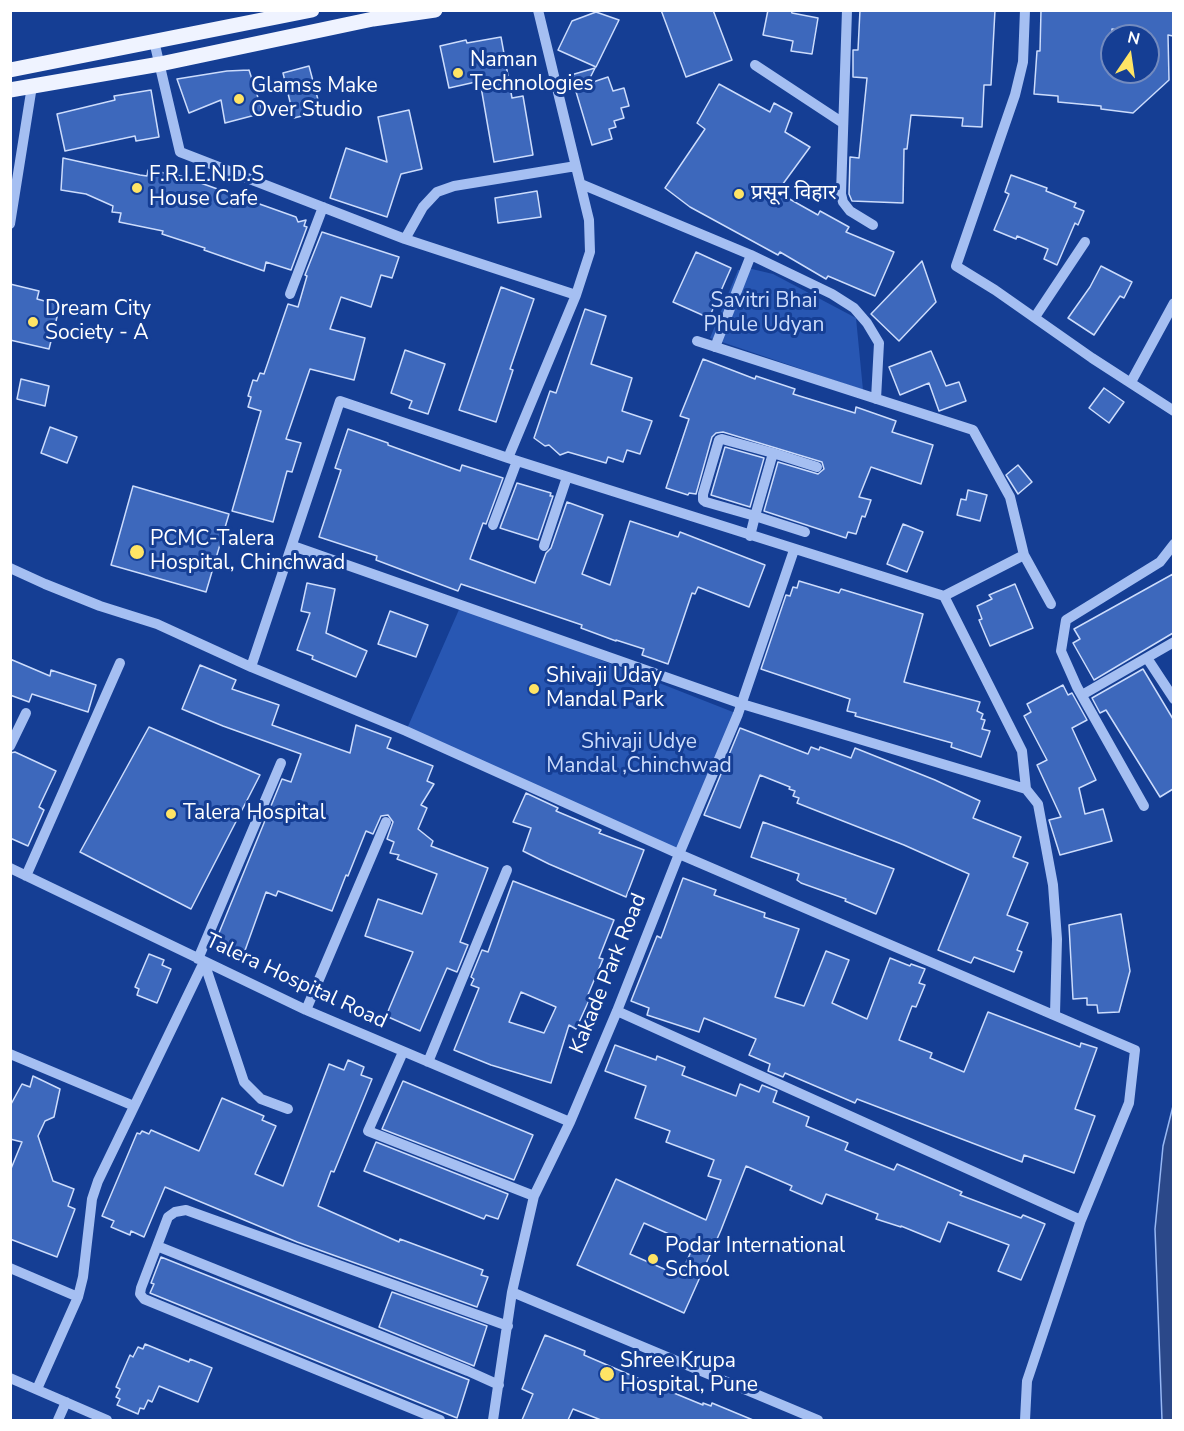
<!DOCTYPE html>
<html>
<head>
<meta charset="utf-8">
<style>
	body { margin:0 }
	#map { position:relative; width:1184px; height:1431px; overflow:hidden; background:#153e94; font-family:"Nunito Sans",sans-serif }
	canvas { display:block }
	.frame { position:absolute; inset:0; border:12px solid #fff; pointer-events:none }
	.north { position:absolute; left:1100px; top:24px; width:60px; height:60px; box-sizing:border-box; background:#153e94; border:2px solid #738bbf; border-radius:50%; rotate:13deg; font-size:16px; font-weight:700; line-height:24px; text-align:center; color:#fff }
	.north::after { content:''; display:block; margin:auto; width:21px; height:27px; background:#ffe465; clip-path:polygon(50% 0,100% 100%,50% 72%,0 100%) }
</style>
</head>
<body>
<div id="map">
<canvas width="1184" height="1431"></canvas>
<div class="frame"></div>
<div class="north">N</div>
</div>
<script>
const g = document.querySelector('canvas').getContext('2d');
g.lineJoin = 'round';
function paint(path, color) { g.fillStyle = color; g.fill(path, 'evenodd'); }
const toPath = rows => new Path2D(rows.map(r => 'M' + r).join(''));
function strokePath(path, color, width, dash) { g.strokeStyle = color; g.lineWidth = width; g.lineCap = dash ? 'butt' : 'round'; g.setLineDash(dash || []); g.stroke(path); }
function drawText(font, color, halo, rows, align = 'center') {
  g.font = font + ' "Nunito Sans","Noto Sans Devanagari",sans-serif'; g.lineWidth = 6; g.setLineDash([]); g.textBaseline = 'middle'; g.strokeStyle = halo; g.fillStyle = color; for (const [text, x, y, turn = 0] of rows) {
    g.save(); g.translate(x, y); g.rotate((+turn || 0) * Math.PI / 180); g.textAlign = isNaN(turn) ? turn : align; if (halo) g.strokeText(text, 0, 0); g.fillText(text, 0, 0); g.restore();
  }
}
paint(toPath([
	[752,269,773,274,856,318,863,390,710,338,738,270],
	[461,605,738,714,679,854,406,731]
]), '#2857b3');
const water = toPath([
	[1173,1106,1174,1420,1162,1420,1155,1229,1163,1146,1173,1106]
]);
paint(water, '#2b4889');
strokePath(water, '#97b8f4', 1.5);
const building = toPath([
	[661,10,713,10,732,60,686,77,661,10],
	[768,10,791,10,792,13,818,18,812,54,791,51,793,41,763,35,768,10],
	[860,10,995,10,991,85,984,85,982,127,962,126,963,118,911,115,907,149,904,149,903,203,852,201,849,194,850,157,859,158,867,78,853,77,853,50,858,50,860,10],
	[1041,10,1173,10,1173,36,1168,35,1169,80,1133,113,1101,109,1101,106,1058,102,1058,96,1034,94,1037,51,1040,51,1041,10],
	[1112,29,1148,33,1148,72,1112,72,1112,29],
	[596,12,619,20,596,67,558,50,572,21,596,12],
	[501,37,512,98,523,96,533,155,494,162,480,81,449,88,440,46,466,40,467,43,501,37],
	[309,66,321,111,294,118,283,73,309,66],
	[595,68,587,84,608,77,613,91,624,88,629,106,621,108,624,118,614,121,616,127,609,129,612,139,592,145,571,75,595,68],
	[249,70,263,113,225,123,221,100,189,113,177,79,227,71,249,70],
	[719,84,770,112,774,103,792,113,785,132,810,147,777,192,818,215,820,211,849,227,846,232,894,252,875,296,828,276,826,279,780,252,778,255,690,207,665,188,705,129,697,123,719,84],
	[151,90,159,137,136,141,135,136,65,151,57,114,115,100,114,96,151,90],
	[409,110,422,169,401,174,387,217,330,198,346,148,387,162,378,117,409,110],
	[63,158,140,175,147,176,148,170,181,176,296,217,298,222,306,220,304,226,307,227,291,270,266,262,264,271,204,250,205,248,162,234,163,231,119,222,121,213,112,212,113,206,86,194,61,190,63,158],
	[1011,175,1047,188,1046,191,1076,203,1074,207,1084,211,1078,225,1075,223,1057,265,1044,259,1048,249,1017,236,1016,239,994,230,1009,194,1005,192,1011,175],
	[537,191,541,217,498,223,495,198,537,191],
	[322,232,399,257,392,278,381,275,371,307,341,297,330,329,365,338,354,380,310,369,286,439,301,443,292,472,287,471,273,522,232,511,261,411,248,407,251,397,248,396,253,380,257,381,260,373,264,374,288,304,298,307,307,276,305,275,322,232],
	[696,252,731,268,709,318,673,302,696,252],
	[922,261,936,302,899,341,871,314,922,261],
	[1101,266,1132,282,1124,298,1120,296,1094,335,1068,318,1090,287,1101,266],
	[10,284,39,291,37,299,60,305,49,349,10,340,10,284],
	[501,287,534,299,510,369,513,370,496,422,459,410,501,287],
	[585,309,606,316,591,364,632,378,622,411,652,421,640,454,627,450,623,462,608,457,606,463,568,452,560,455,549,445,545,446,534,438,550,391,556,393,585,309],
	[405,350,445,364,428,414,409,408,412,401,391,393,405,350],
	[931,351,946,386,959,382,966,401,939,411,929,383,900,395,889,367,931,351],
	[703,359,755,379,756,376,795,389,793,394,855,413,856,407,896,421,892,432,933,445,921,484,871,467,859,497,871,500,865,517,862,516,856,534,848,532,846,538,764,511,778,462,818,474,824,469,822,462,723,432,716,433,712,437,696,494,689,493,688,495,666,488,689,419,680,416,703,359],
	[21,379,49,386,45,406,17,399,21,379],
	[1104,388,1124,402,1109,423,1089,408,1104,388],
	[50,427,77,437,67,463,41,453,50,427],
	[348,429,388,443,388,445,460,471,462,465,503,478,486,524,483,523,470,559,535,583,546,553,551,548,567,502,603,515,582,574,610,585,630,521,678,537,680,532,765,565,749,607,698,587,695,594,692,593,668,664,642,655,644,649,616,640,616,641,581,628,582,625,461,584,458,591,376,560,377,556,319,537,341,470,335,468,348,429],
	[725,447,764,458,750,507,711,495,725,447],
	[1018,465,1032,482,1018,494,1006,475,1018,465],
	[517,483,551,493,550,496,553,496,538,540,500,528,517,483],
	[133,486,229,514,206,592,111,565,133,486],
	[968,490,987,495,980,521,957,515,961,499,966,500,968,490],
	[903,524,923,532,907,572,887,564,903,524],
	[1173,574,1173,633,1094,680,1073,643,1080,639,1074,629,1173,574],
	[799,581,839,593,841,589,923,614,904,682,980,702,977,711,983,714,981,719,985,720,982,729,990,731,981,757,951,747,952,743,855,716,856,713,847,711,850,699,761,669,786,595,790,596,793,587,797,588,799,581],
	[307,583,335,589,326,633,367,651,356,677,312,659,313,656,297,650,310,613,301,611,307,583],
	[1015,584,1033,628,990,646,979,620,982,619,977,606,992,599,989,595,1015,584],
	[390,611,428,625,416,657,378,644,390,611],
	[10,659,50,676,51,670,96,685,88,712,32,694,29,702,10,695,10,659],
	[200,665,236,680,232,689,279,705,272,725,350,753,356,725,391,738,387,748,433,766,427,781,434,784,421,805,427,808,418,829,433,841,431,846,488,868,460,942,468,945,457,972,447,968,420,1031,386,1016,413,952,365,936,378,899,422,914,437,874,397,859,399,855,390,853,394,842,387,839,393,822,388,815,381,816,373,834,366,831,348,876,346,875,332,911,278,891,276,896,266,892,243,956,214,945,282,779,291,782,301,754,223,726,182,709,200,665],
	[1143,669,1173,719,1173,789,1160,797,1106,710,1100,713,1092,698,1143,669],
	[1063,685,1068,695,1072,693,1087,720,1072,728,1096,780,1079,788,1085,814,1103,809,1112,841,1060,855,1049,820,1061,817,1037,765,1047,760,1024,716,1031,712,1027,704,1063,685],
	[149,727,260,775,191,909,80,852,149,727],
	[740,728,808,754,811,747,819,750,820,747,851,758,855,748,935,780,980,801,973,818,1021,837,1013,857,1028,863,1007,915,1028,923,1017,950,1022,952,1014,972,974,957,971,963,938,950,969,874,904,845,797,803,799,798,793,796,795,791,789,789,790,787,760,775,740,828,704,815,740,728],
	[15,752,56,771,39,807,44,810,28,846,10,838,10,753,15,752],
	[526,793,558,808,556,811,601,830,599,833,644,850,626,897,549,864,523,851,531,828,513,822,526,793],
	[763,822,894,869,876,914,845,901,846,899,801,883,797,880,799,874,751,857,763,822],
	[683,878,716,890,714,895,765,913,764,917,799,929,775,997,804,1006,826,951,849,960,832,1003,867,1019,890,958,910,966,911,964,925,969,919,983,925,985,916,1007,912,1006,899,1040,932,1053,930,1058,964,1072,988,1012,1080,1047,1081,1043,1097,1048,1075,1109,1095,1116,1074,1173,1024,1155,1022,1162,857,1099,855,1103,785,1073,783,1077,768,1071,770,1064,749,1055,756,1039,704,1018,699,1032,647,1015,649,1008,631,1001,657,936,661,938,683,878],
	[513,881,614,920,599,958,603,959,587,997,590,998,576,1029,569,1025,551,1083,491,1065,454,1050,479,988,471,985,474,979,471,977,482,950,488,952,513,881],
	[521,992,556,1007,544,1033,509,1022,521,992],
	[1121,914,1130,971,1119,1012,1098,1013,1097,1005,1087,1005,1087,998,1073,999,1069,925,1121,914],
	[149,954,164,960,162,965,171,969,157,1003,137,995,139,989,135,987,149,954],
	[615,1045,656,1060,657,1056,685,1067,682,1075,736,1096,740,1084,759,1092,762,1085,777,1091,773,1102,809,1117,806,1126,848,1143,845,1150,894,1170,897,1164,962,1192,960,1195,1021,1218,1023,1215,1045,1224,1021,1280,998,1271,1009,1245,948,1222,940,1242,901,1226,901,1227,876,1219,878,1214,826,1194,822,1204,790,1190,792,1186,746,1166,721,1230,684,1313,577,1265,616,1179,706,1220,721,1180,708,1176,714,1160,666,1142,670,1131,635,1118,646,1086,605,1071,615,1045],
	[644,1223,694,1245,680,1276,630,1254,644,1223],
	[348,1060,364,1067,361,1075,372,1079,334,1172,331,1171,318,1206,399,1242,400,1239,483,1270,481,1275,488,1277,477,1307,297,1242,165,1187,144,1237,131,1231,130,1235,111,1227,114,1221,102,1216,137,1133,140,1134,142,1131,149,1134,151,1130,199,1151,222,1098,264,1116,262,1120,276,1126,255,1174,283,1186,329,1064,344,1070,348,1060],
	[33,1076,60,1089,54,1117,45,1121,38,1136,53,1181,74,1189,68,1206,75,1209,57,1257,10,1239,10,1171,22,1142,10,1139,10,1106,22,1084,30,1087,33,1076],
	[403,1081,533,1135,514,1180,382,1129,403,1081],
	[376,1142,508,1194,498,1219,486,1215,484,1219,364,1171,376,1142],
	[161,1257,469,1380,457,1418,150,1293,154,1284,151,1283,161,1257],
	[392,1292,487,1326,474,1366,379,1327,392,1292],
	[545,1335,585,1351,584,1355,635,1377,703,1405,703,1403,711,1406,712,1403,753,1420,601,1420,573,1409,568,1420,522,1420,533,1394,522,1389,545,1335],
	[145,1344,189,1362,190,1359,212,1368,198,1402,159,1386,152,1402,148,1400,144,1409,140,1408,138,1414,117,1405,120,1399,116,1397,120,1389,116,1387,130,1355,133,1357,138,1347,143,1349,145,1344]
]);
paint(building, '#3d68bc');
strokePath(building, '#ccdcfc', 1.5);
strokePath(toPath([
	[847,10,841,194,843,202,850,211,873,225],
	[1025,10,1023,62,1015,95,956,266,995,290,1092,358,1174,411],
	[154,41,180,152,405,239,576,295],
	[755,65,843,123],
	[581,184,751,255,832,294,854,308,867,323,879,343,876,399],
	[10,224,32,86],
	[405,239,423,207,437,192,454,186,576,166],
	[290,294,323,207],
	[1035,317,1085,242],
	[715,347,751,255],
	[1131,382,1174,303],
	[773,453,817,467],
	[508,458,576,295,590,252,589,220,538,10],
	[493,525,517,461],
	[750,536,755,516,773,453,722,439,719,440,703,494,703,500,706,502,755,516,805,532],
	[293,546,742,704,1026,789],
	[544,546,567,477],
	[1024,555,1051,604],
	[10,568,45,584,100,606,157,624,251,667,406,731,679,854,1135,1050,1129,1103,1081,1220,1027,1381,1025,1420],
	[944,596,1022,751,1026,789,1038,804,1053,885,1057,939,1055,1014],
	[1147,658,1174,699],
	[251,667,340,401,508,458,944,596,1024,555,1010,497,973,430,697,341],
	[1082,695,1174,642],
	[10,746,26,713],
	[1144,806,1077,687,1061,651,1066,620,1160,562,1174,544],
	[10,868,306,1010,570,1122],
	[26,876,120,663],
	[198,959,281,763],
	[204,962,244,1082,261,1099,288,1109],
	[306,1010,386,822],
	[617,1011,1081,1220],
	[403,1052,368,1131,534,1196],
	[10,1054,134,1106],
	[428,1062,507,870],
	[157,1246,468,1371,499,1385],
	[10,1268,78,1297],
	[512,1292,818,1420],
	[10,1378,107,1420],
	[37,1389,78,1297,83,1277,92,1199,98,1181,204,962],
	[58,1420,66,1402],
	[440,1420,144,1299,140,1294,141,1288,168,1217,175,1212,186,1210,508,1326],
	[493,1420,512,1292,534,1196,570,1122,617,1011,679,854,738,714,794,550]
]), '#a5bff2', 10);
strokePath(toPath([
	[10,70,312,10],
	[10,90,160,64,373,19,435,10]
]), '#eff3ff', 15);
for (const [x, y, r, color] of [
	[458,73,6,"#ffe465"],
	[239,99,6,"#ffe465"],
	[137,188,6,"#ffe465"],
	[739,194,6,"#ffe465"],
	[33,322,6,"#ffe465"],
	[137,552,8,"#ffe465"],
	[534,689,6,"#ffe465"],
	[171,814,6,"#ffe465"],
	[653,1259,6,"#ffe465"],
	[607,1374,8,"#ffe465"]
]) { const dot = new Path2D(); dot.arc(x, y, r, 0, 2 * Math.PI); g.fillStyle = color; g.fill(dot); strokePath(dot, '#153e94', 2); }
drawText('21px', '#fff', '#153e94', [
	["Naman",470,61],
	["Technologies",470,85],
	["Glamss Make",251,87],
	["Over Studio",251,111],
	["F.R.I.E.N.D.S",149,176],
	["House Cafe",149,200],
	["प्रसून विहार",751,194],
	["Dream City",45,310],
	["Society - A",45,334],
	["PCMC-Talera",150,540],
	["Hospital, Chinchwad",150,564],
	["Shivaji Uday",546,677],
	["Mandal Park",546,701],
	["Talera Hospital",183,814],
	["Podar International",665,1247],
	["School",665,1271],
	["Shree Krupa",620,1362],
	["Hospital, Pune",620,1386]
], 'left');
drawText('21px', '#ccdcfc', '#153e94', [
	["Savitri Bhai",764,302],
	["Phule Udyan",764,326],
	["Shivaji Udye",639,743],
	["Mandal ,Chinchwad",639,767]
]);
drawText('21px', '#fff', '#153e94', [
	["Kakade Park Road",609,974,-68],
	["Talera Hospital Road",296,982,25]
]);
</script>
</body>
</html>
